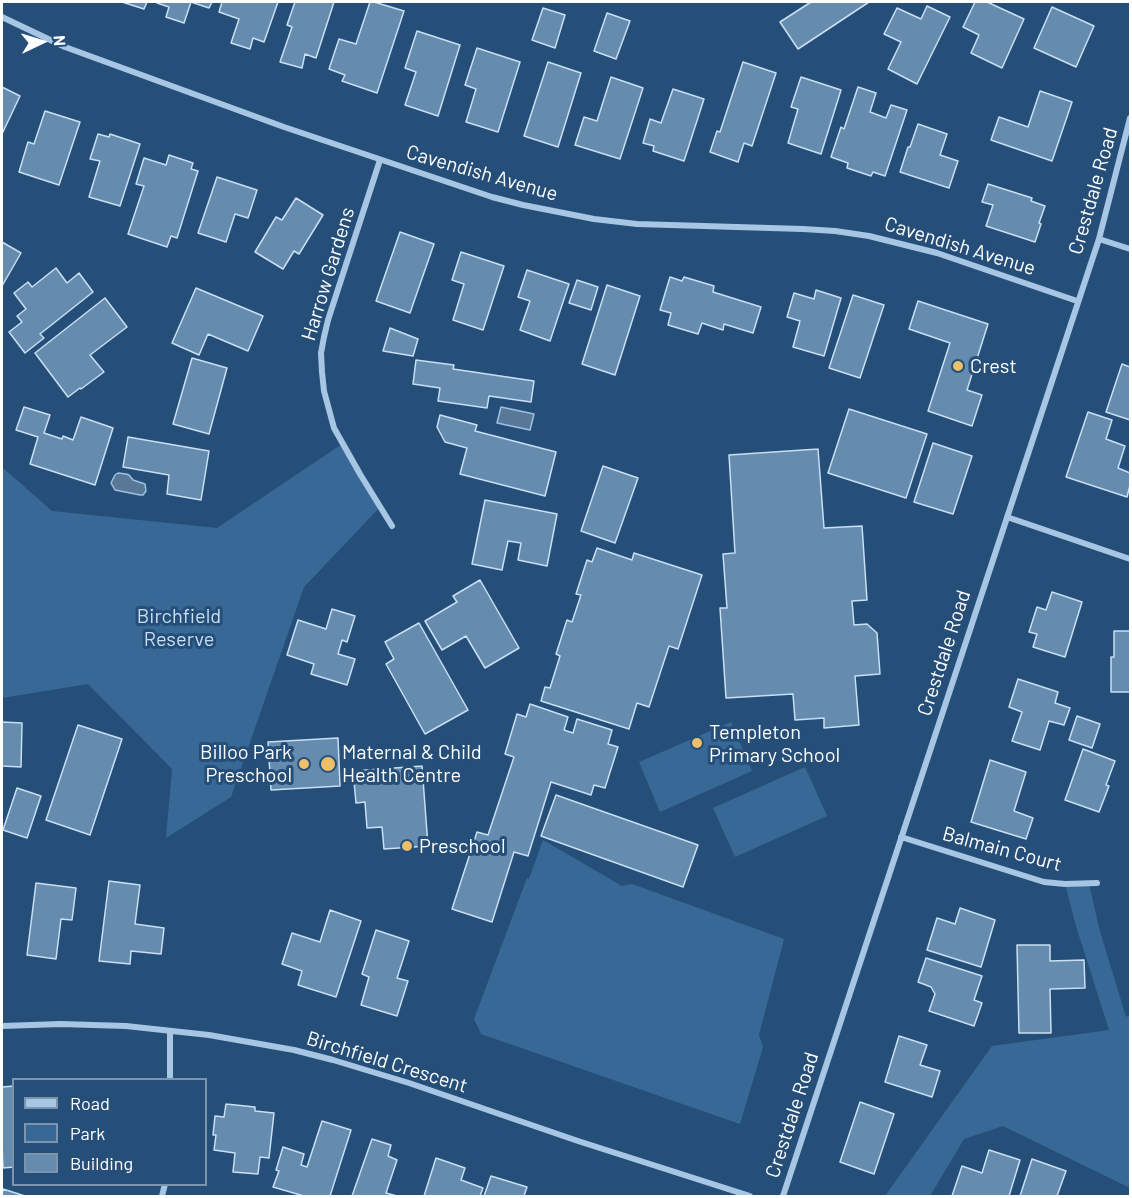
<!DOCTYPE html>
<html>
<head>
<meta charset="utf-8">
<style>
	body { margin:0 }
	#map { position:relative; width:1132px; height:1198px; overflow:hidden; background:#254f79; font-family:Barlow,sans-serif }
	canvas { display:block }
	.frame { position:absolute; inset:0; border:3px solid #fff; pointer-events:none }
	.legend { position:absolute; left:12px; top:1078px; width:195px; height:108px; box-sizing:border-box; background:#254f79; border:2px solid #7c95af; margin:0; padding:8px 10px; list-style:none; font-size:18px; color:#fff }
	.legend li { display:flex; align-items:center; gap:12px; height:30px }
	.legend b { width:30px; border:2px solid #7c95af }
	.north { position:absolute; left:12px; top:12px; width:60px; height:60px; -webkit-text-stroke:4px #254f79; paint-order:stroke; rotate:86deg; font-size:16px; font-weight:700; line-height:24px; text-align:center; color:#fff }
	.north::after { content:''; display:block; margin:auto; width:21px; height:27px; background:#fff; clip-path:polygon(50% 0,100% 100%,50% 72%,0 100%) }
</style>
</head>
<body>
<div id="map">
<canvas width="1132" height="1198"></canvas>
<div class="frame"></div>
<ul class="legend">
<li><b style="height:8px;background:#a7c6e4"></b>Road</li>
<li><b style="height:16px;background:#386996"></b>Park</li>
<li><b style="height:16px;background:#658baf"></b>Building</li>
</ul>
<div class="north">N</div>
</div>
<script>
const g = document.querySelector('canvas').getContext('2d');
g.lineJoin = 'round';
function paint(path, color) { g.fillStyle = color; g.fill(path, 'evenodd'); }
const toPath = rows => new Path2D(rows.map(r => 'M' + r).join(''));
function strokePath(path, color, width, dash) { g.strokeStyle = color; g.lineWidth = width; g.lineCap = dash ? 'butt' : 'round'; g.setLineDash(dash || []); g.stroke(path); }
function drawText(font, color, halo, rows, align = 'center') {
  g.font = font + ' Barlow,sans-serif'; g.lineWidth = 6; g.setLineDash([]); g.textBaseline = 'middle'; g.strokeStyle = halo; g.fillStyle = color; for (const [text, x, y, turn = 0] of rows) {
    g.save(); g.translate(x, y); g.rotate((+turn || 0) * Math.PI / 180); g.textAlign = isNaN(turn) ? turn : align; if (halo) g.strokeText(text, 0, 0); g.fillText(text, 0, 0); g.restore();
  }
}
paint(toPath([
	[342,444,380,507,304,587,231,797,166,838,172,769,88,684,2,698,2,467,52,511,217,528],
	[731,722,752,771,660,812,639,762],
	[805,767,827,816,735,857,713,808],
	[543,840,622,886,632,884,784,939,759,1035,763,1047,740,1124,481,1034,474,1019,527,878,529,879],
	[1065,884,1089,884,1099,928,1126,1017,1130,1015,1130,1188,1003,1126,964,1139,930,1196,885,1196,992,1046,1109,1030,1076,926]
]), '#386996');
const water = toPath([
	[501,407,534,414,530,430,497,423,501,407],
	[118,473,126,474,129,475,133,480,145,484,146,491,143,495,140,495,115,490,111,483,115,475,118,473]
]);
paint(water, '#597897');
strokePath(water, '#9bc2e4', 1.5);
const building = toPath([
	[122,2,147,2,144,9,122,2],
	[158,2,212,2,209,8,191,2,184,23,166,17,169,7,157,3,158,2],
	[222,2,278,2,264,42,253,38,250,49,231,43,239,19,219,12,222,2],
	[295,2,334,2,316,58,305,54,302,68,280,62,292,27,287,25,295,2],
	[370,2,374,2,404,11,377,93,342,81,345,75,329,69,339,39,356,44,370,2],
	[811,2,869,2,798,49,780,22,811,2],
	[975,2,987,2,1024,19,1002,68,971,53,979,35,963,27,975,2],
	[927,6,950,17,917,84,888,69,901,42,884,34,897,8,921,19,927,6],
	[1052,7,1094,26,1076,67,1034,48,1052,7],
	[543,8,565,15,555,48,532,40,543,8],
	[607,13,630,21,616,59,594,51,607,13],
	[417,31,460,45,438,116,405,105,416,72,405,68,417,31],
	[477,48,520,62,498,132,466,122,476,89,465,85,477,48],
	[548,62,581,73,558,147,524,136,548,62],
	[743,62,776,73,752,146,744,143,738,162,710,152,717,131,720,132,743,62],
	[611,77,643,88,620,159,575,145,584,117,597,121,611,77],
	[801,77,841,90,821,154,788,143,798,109,791,107,801,77],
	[2,87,20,96,2,134,2,87],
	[858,87,876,93,870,112,886,118,891,105,907,110,885,176,873,172,871,176,847,168,848,163,831,157,841,127,844,129,858,87],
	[673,89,704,99,684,161,653,151,654,146,643,143,650,119,661,123,673,89],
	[1040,91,1072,102,1052,161,991,140,999,117,1028,127,1040,91],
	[45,111,80,122,59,185,19,172,28,142,34,144,45,111],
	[918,124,947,134,940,155,958,161,949,188,900,172,908,147,910,147,918,124],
	[98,134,109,137,110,134,140,144,120,206,89,197,100,161,90,159,98,134],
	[169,155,193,163,191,169,198,171,177,238,171,236,167,247,128,234,144,186,136,184,144,158,166,165,169,155],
	[217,177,257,190,248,218,235,214,226,242,198,233,217,177],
	[988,184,1032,198,1031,201,1045,206,1039,223,1041,224,1035,242,986,226,993,205,982,202,988,184],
	[296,198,323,215,299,254,294,251,283,269,255,252,276,217,282,220,296,198],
	[400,232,434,244,410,313,376,301,400,232],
	[2,242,21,253,2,286,2,242],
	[461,252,504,266,483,330,453,320,464,284,452,280,461,252],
	[56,268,67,283,79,273,93,292,40,334,44,338,25,353,9,332,22,322,17,316,26,309,14,293,28,282,32,287,56,268],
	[527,270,569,284,550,341,520,330,530,301,518,297,527,270],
	[670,277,682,281,684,277,714,286,713,292,761,307,753,333,724,324,723,330,702,323,698,334,668,325,671,313,660,310,670,277],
	[577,280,598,287,591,310,569,303,577,280],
	[607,285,640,296,615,375,582,364,607,285],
	[196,288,263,316,248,351,208,334,199,355,172,343,196,288],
	[816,290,841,298,824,356,793,347,800,321,787,317,794,293,814,299,816,290],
	[853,295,884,305,860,378,829,368,853,295],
	[105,298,127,327,90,355,104,372,81,389,80,388,68,397,35,353,105,298],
	[918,301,988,324,967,390,982,395,972,426,928,411,950,343,909,329,918,301],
	[390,328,418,339,413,356,383,351,390,328],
	[192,358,227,368,209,434,173,424,192,358],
	[416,360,454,365,453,369,534,381,531,402,489,396,487,408,438,401,440,388,413,384,416,360],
	[1122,364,1130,367,1130,420,1106,412,1122,364],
	[24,407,50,415,44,433,62,439,63,436,73,440,81,417,113,428,95,485,30,464,38,437,16,430,24,407],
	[849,409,927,434,906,498,828,473,849,409],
	[1088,412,1112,420,1106,439,1125,446,1118,468,1130,473,1130,485,1127,497,1066,477,1088,412],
	[440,415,477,425,475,431,556,452,545,496,460,474,467,448,445,442,437,427,440,415],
	[128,437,209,451,201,500,167,494,169,475,123,467,128,437],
	[933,443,972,456,953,514,914,502,933,443],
	[818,449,824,528,862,526,867,600,852,601,854,625,867,624,877,633,880,674,855,676,859,725,824,728,824,718,795,720,793,694,726,698,720,608,727,608,723,554,735,553,729,455,818,449],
	[603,466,638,478,615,543,581,531,603,466],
	[485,500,557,514,547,566,518,560,521,543,508,541,502,570,472,564,485,500],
	[597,548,632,560,634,553,702,575,678,649,669,646,649,707,637,703,629,729,541,701,545,687,550,688,560,656,556,654,567,620,572,622,581,595,576,594,587,560,592,562,597,548],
	[480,580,519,648,485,668,466,636,442,650,425,621,457,602,453,596,480,580],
	[1052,592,1082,602,1065,657,1033,647,1037,634,1029,632,1037,607,1046,610,1052,592],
	[332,609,355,616,347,642,342,640,338,654,355,659,347,685,311,674,314,664,287,655,298,620,326,629,332,609],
	[419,623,468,710,425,734,386,664,394,659,385,642,419,623],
	[1114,631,1130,631,1130,692,1111,692,1111,657,1114,657,1114,631],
	[1018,679,1058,692,1055,703,1070,708,1064,725,1049,721,1040,750,1012,741,1022,712,1009,707,1018,679],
	[530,704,568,717,564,730,573,733,577,719,612,730,608,744,618,747,605,788,594,785,591,795,551,782,528,856,514,852,492,922,452,909,477,832,488,835,514,757,505,754,517,714,526,717,530,704],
	[1077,716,1100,724,1092,748,1069,740,1077,716],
	[2,722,22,723,21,767,2,766,2,722],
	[78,725,122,739,90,835,46,820,78,725],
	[338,738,340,786,271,790,268,742,338,738],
	[1083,749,1115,761,1106,785,1109,786,1099,812,1065,800,1083,749],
	[990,760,1026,772,1014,811,1033,818,1026,839,971,822,990,760],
	[422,766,428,846,384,849,382,827,367,828,365,802,356,803,353,771,422,766],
	[17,788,41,796,27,838,3,830,17,788],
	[556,795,698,845,683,887,541,836,556,795],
	[109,881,140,885,135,924,164,928,161,954,131,951,130,964,99,961,109,881],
	[36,883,76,888,72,920,61,919,56,959,27,955,36,883],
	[960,908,995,920,981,967,927,950,937,918,955,924,960,908],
	[330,910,361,921,336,997,298,985,302,971,282,964,292,933,320,942,330,910],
	[376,930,409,941,397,978,408,981,397,1016,361,1005,369,977,362,974,376,930],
	[1017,945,1050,945,1050,961,1084,960,1085,988,1050,989,1051,1033,1019,1033,1017,945],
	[926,958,982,976,974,1000,982,1003,974,1026,929,1011,935,994,931,987,918,982,926,958],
	[899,1036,927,1045,920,1065,940,1071,932,1097,885,1082,899,1036],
	[14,1086,14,1167,3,1168,2,1144,2,1087,14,1086],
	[860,1102,894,1114,874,1174,840,1162,860,1102],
	[226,1104,255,1107,255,1111,274,1113,269,1158,260,1157,258,1174,233,1172,235,1153,214,1150,216,1135,213,1135,215,1116,224,1117,226,1104],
	[322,1121,351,1130,330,1196,304,1196,273,1187,279,1171,276,1170,283,1147,304,1154,301,1165,307,1167,322,1121],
	[372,1139,391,1145,388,1156,397,1160,386,1193,397,1196,352,1196,372,1139],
	[989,1150,1020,1160,1009,1196,952,1196,962,1166,982,1173,989,1150],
	[436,1158,465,1168,461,1180,483,1188,480,1196,424,1196,436,1158],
	[1032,1159,1066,1171,1057,1196,1020,1196,1032,1159],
	[491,1176,527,1187,524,1196,484,1196,491,1176],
	[3,1189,25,1196,2,1196,3,1189]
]);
paint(building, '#658baf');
strokePath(building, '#c9dff3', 1.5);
strokePath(toPath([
	[2,17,65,47,284,127,492,197,523,205,594,219,637,224,803,229,835,231,869,236,937,253,1077,301],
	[380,160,328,320,324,337,321,353,322,372,324,391,334,428,360,474,392,526],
	[1099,239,1130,249],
	[1007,517,1130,559],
	[901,837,1044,882,1065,884,1097,883],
	[2,1026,61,1024,126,1026,209,1035,294,1050,333,1060,409,1083,578,1141,750,1196],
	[170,1031,170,1080],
	[162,1196,165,1184],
	[783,1196,1099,239,1130,118]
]), '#a7c6e4', 6);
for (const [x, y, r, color] of [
	[958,366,6,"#edbf6b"],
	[697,743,6,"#edbf6b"],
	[304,764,6,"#edbf6b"],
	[328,764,8,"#edbf6b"],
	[407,846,6,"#edbf6b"]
]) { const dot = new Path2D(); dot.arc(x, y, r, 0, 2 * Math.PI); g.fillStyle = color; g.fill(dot); strokePath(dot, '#254f79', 2); }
drawText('20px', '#fff', '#254f79', [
	["Cavendish Avenue",482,173,16],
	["Crestdale Road",1093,191,-74],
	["Cavendish Avenue",960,246,17],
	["Harrow Gardens",328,274,-73],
	["Crestdale Road",944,653,-72],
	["Balmain Court",1002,849,15],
	["Birchfield Crescent",387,1062,17],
	["Crestdale Road",792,1115,-72]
]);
drawText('20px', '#fff', '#254f79', [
	["Crest",970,366],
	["Templeton",709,732],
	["Primary School",709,755],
	["Billoo Park",292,752,"right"],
	["Preschool",292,775,"right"],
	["Maternal & Child",342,752],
	["Health Centre",342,775],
	["Preschool",419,846]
], 'left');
drawText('20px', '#c9dff3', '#254f79', [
	["Birchfield",179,616],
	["Reserve",179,639]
]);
</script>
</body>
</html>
